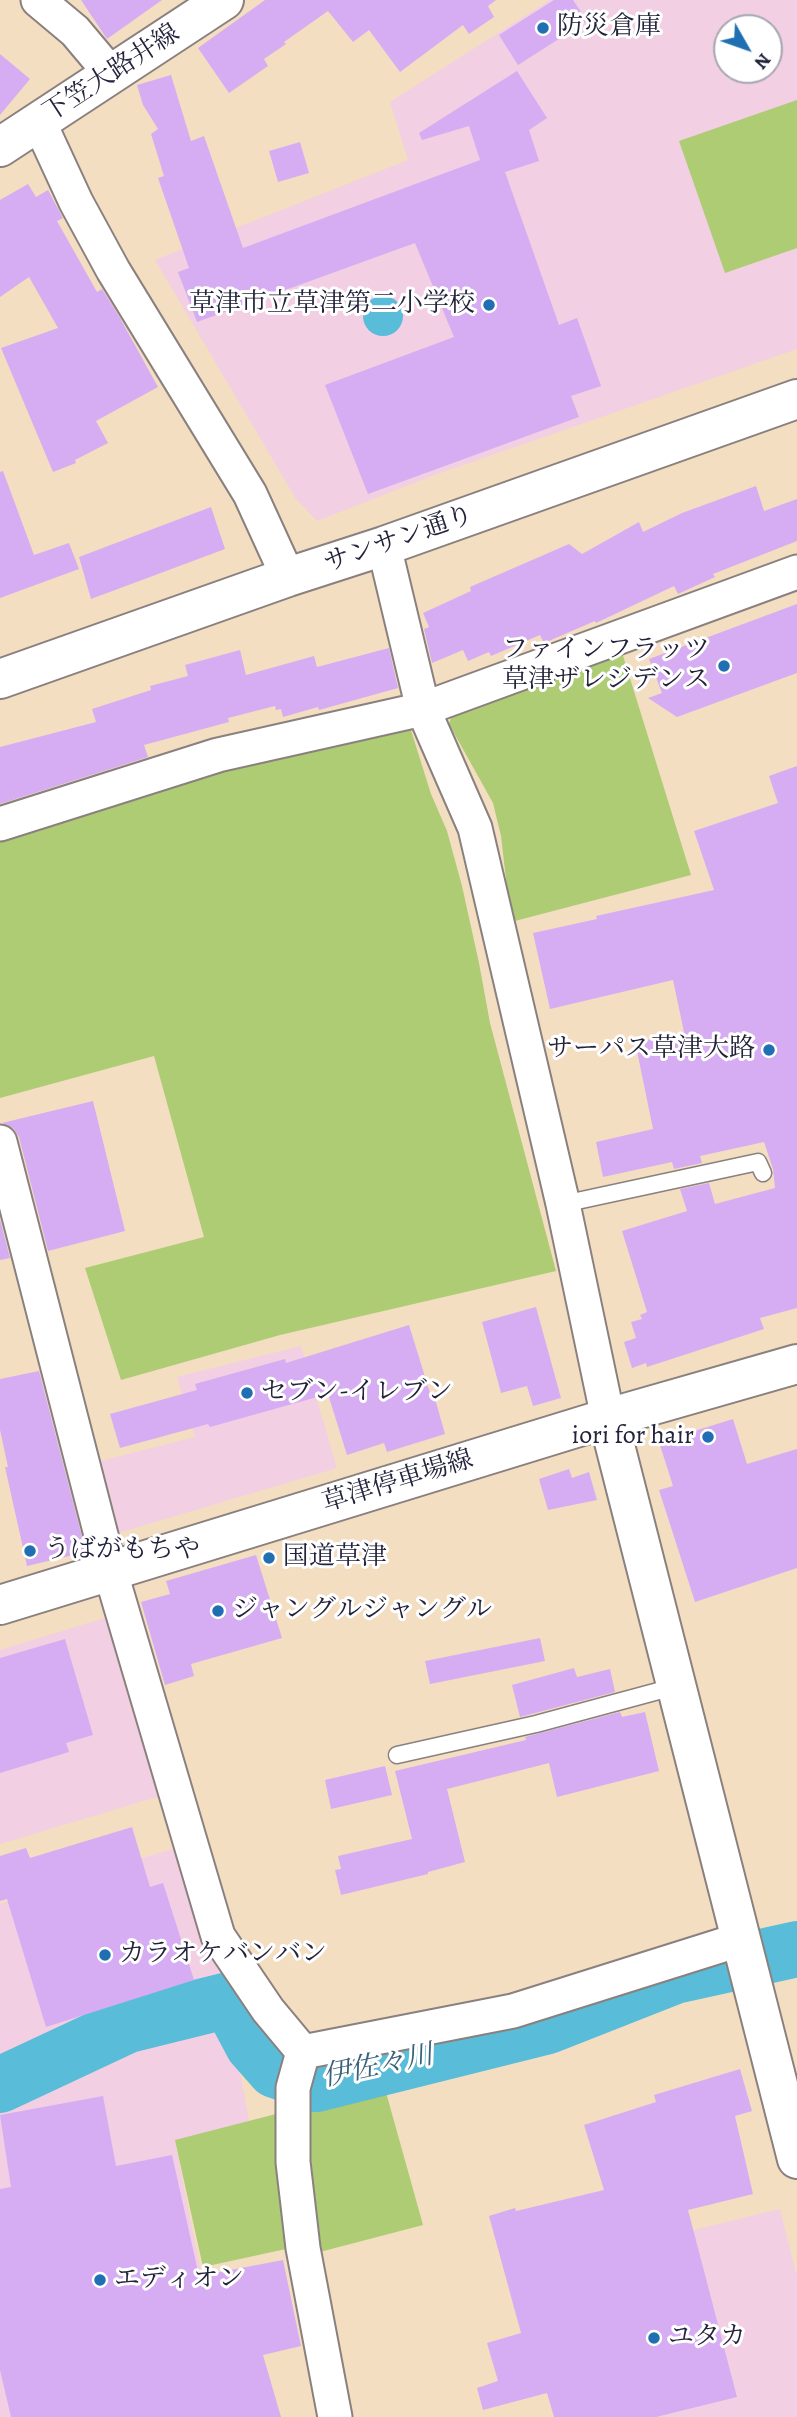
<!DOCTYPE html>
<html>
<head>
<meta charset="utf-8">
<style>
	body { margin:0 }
	#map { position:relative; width:797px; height:2417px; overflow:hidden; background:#f3dec2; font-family:Alegreya,serif }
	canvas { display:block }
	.north { position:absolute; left:713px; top:14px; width:70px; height:70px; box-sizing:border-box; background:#fff; border:2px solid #a7a7b1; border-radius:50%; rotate:130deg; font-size:19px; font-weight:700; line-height:28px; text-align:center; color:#22223b }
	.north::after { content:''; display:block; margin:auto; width:24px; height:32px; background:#1f6fb2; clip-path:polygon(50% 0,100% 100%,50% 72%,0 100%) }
</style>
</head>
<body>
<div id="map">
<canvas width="797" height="2417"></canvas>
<div class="north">N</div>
</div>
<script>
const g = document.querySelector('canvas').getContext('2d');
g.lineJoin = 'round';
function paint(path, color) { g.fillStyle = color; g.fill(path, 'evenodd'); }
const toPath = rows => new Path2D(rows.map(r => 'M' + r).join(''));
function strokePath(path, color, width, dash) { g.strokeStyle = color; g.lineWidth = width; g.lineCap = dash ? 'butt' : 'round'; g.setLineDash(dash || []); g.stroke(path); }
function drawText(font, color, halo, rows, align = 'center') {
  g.font = font + ' Alegreya,"Noto Serif JP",serif'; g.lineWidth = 6; g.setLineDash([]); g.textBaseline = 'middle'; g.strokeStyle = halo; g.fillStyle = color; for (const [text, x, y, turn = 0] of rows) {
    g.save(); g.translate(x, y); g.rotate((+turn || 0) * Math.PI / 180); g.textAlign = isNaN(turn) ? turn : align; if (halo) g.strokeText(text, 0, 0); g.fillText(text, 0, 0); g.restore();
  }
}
paint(toPath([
	[550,0,797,0,797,349,429,477,317,521,296,499,155,260,408,160,390,102],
	[727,28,769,28,769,70,727,70],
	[301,1346,337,1468,108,1536,89,1464,195,1437,177,1377],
	[108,1617,160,1796,0,1844,0,1650],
	[178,1847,204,1940,234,1989,193,1997,114,2019,72,2036,0,2072,0,1904],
	[225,2009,241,2077,249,2122,175,2141,201,2273,218,2270,249,2417,0,2417,0,2096,84,2055,119,2041],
	[780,2209,797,2277,797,2417,584,2417,537,2268]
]), '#f2cfe2');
paint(toPath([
	[797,100,797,248,725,273,679,141],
	[620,646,691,875,511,922,501,836,493,803,449,724,455,705],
	[409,724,431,794,447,831,462,886,479,963,490,1023,556,1271,280,1335,121,1380,85,1268,204,1237,154,1056,0,1098,0,837,194,777],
	[382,2078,423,2225,316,2253,305,2140,307,2093,329,2092],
	[276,2114,286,2249,203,2267,175,2140]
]), '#adcc73');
paint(toPath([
	'363 316a20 20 0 1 1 40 0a20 20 0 1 1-40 0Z'
]), '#59bcd8');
strokePath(toPath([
	[0,2085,128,2025,229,2000,253,2045,275,2070,316,2084,548,2026,675,1976,797,1949]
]), '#59bcd8', 56);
paint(toPath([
	[81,0,162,0,107,39],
	[265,0,496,0,488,6,494,17,469,34,463,25,400,72,369,30,353,42,328,11,284,42,286,44,264,59,268,66,229,93,198,48],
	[554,0,573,0,587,21,518,65,499,35],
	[0,54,30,79,0,115],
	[517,71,547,118,529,130,539,161,505,172,559,325,577,318,601,386,571,396,579,417,368,494,325,385,454,337,415,243,197,322,178,272,189,268,158,178,164,176,151,134,158,129,143,105,137,85,171,75,191,141,204,136,243,248,480,160,469,126,422,140,419,133],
	[300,142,309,173,278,182,269,151],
	[28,184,36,197,48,190,63,218,57,221,97,292,102,289,120,318,158,387,96,421,108,443,75,460,76,463,53,472,1,348,58,328,29,277,0,297,0,200],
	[3,471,34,555,69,543,79,569,0,598,0,472],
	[756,486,764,511,797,499,797,541,713,574,715,577,678,594,674,586,596,623,595,621,544,643,540,635,491,656,489,652,468,661,463,650,432,663,424,629,429,627,423,613,471,591,470,587,569,544,582,554,639,522,643,532,682,513],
	[211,507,225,549,91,599,79,557],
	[797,604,797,673,677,717,648,698,662,693,649,659],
	[389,648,398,688,319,710,318,707,283,717,281,709,276,710,275,706,228,718,229,722,144,745,148,757,0,804,0,747,96,722,92,709,151,690,150,686,188,676,185,665,240,650,246,675,314,656,317,667],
	[797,766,797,1308,760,1318,764,1329,647,1367,646,1363,632,1368,624,1342,636,1338,631,1322,642,1319,640,1315,647,1312,622,1231,687,1211,680,1189,709,1183,715,1204,775,1188,773,1169,764,1142,700,1156,702,1163,674,1169,672,1162,603,1177,596,1142,653,1129,637,1051,644,1049,643,1041,684,1032,673,980,550,1009,533,933,597,919,596,916,714,890,694,831,778,803,769,776],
	[93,1101,125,1231,48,1251,19,1137,13,1128,2,1123],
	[0,1219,10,1258,0,1260],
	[536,1307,561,1398,533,1406,527,1386,501,1393,482,1322],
	[409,1325,431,1396,434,1395,445,1434,387,1452,384,1443,347,1455,328,1394,210,1427,208,1424,120,1448,110,1414,197,1390,195,1384,285,1359,286,1363],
	[39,1371,86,1552,27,1566,5,1467,8,1467,0,1430,0,1379],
	[733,1419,747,1464,797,1449,797,1568,695,1602,659,1490,673,1486,659,1442],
	[569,1469,572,1478,589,1472,597,1500,548,1510,539,1479],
	[256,1555,282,1638,191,1664,194,1676,165,1685,141,1602,170,1594,166,1581],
	[540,1638,545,1661,430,1684,425,1661],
	[65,1639,93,1735,66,1743,69,1752,0,1773,0,1658],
	[574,1668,577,1677,610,1669,615,1692,520,1717,512,1685],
	[620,1712,622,1717,645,1712,659,1771,557,1797,549,1763,447,1789,465,1862,428,1872,428,1874,341,1895,335,1870,341,1869,338,1856,412,1839,395,1771,526,1740,525,1737],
	[385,1766,392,1795,331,1809,325,1780],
	[132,1827,150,1887,163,1883,194,1980,46,2027,7,1899,0,1901,0,1856,26,1848,30,1858],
	[740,2069,752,2111,735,2116,753,2194,688,2210,737,2397,656,2417,554,2417,547,2393,483,2410,477,2388,498,2381,487,2343,521,2333,489,2216,515,2208,516,2211,604,2190,584,2125,656,2102,654,2095],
	[103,2096,116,2166,172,2155,199,2276,283,2260,301,2346,263,2355,281,2417,11,2417,0,2370,0,2189,11,2187,0,2115]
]), '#d6adf3');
const lane = toPath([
	[563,1204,758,1162,763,1173],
	[397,1755,536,1724,677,1686]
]);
const street = toPath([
	[38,0,75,31,112,75],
	[39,122,76,202,113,270,250,494,288,577],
	[384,546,423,709,475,828,563,1204,608,1418],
	[0,824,218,755,423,709,797,572],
	[0,1142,110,1570,218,1936,268,2010,303,2052],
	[303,2052,513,2011,742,1939],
	[303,2052,293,2088,293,2162,303,2248,335,2417]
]);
const secondary = toPath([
	[0,147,224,0],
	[0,679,288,577,384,546,797,399],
	[608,1418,797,2159],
	[0,1605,608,1418,797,1364]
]);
strokePath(lane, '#8a807e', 19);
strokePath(street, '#8a807e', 37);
strokePath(secondary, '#8a807e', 42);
strokePath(lane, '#fff', 16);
strokePath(street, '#fff', 33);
strokePath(secondary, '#fff', 38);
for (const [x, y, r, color] of [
	[543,28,7,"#1f6fb2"],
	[489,305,7,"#1f6fb2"],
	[724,666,7,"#1f6fb2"],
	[769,1050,7,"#1f6fb2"],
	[247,1393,7,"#1f6fb2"],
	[708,1437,7,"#1f6fb2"],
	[30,1551,7,"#1f6fb2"],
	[269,1558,7,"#1f6fb2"],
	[218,1611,7,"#1f6fb2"],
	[105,1955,7,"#1f6fb2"],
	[100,2280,7,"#1f6fb2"],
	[654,2338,7,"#1f6fb2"]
]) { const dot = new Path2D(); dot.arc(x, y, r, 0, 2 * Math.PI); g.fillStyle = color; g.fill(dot); strokePath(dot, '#fff', 2.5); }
drawText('26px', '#22223b', '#fff', [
	["防災倉庫",557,28],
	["草津市立草津第二小学校",475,305,"right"],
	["ファインフラッツ",710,651,"right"],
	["草津ザレジデンス",710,681,"right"],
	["サーパス草津大路",755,1050,"right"],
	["セブン-イレブン",261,1393],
	["iori for hair",694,1437,"right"],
	["うばがもちや",44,1551],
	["国道草津",283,1558],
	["ジャングルジャングル",232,1611],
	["カラオケバンバン",119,1955],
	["エディオン",114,2280],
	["ユタカ",668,2338]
], 'left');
drawText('26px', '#22223b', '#fff', [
	["下笠大路井線",112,74,-33],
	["サンサン通り",399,540,-19],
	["草津停車場線",398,1482,-17]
]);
drawText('italic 28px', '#38607a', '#fff', [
	["伊佐々川",378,2067,-12]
]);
</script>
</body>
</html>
